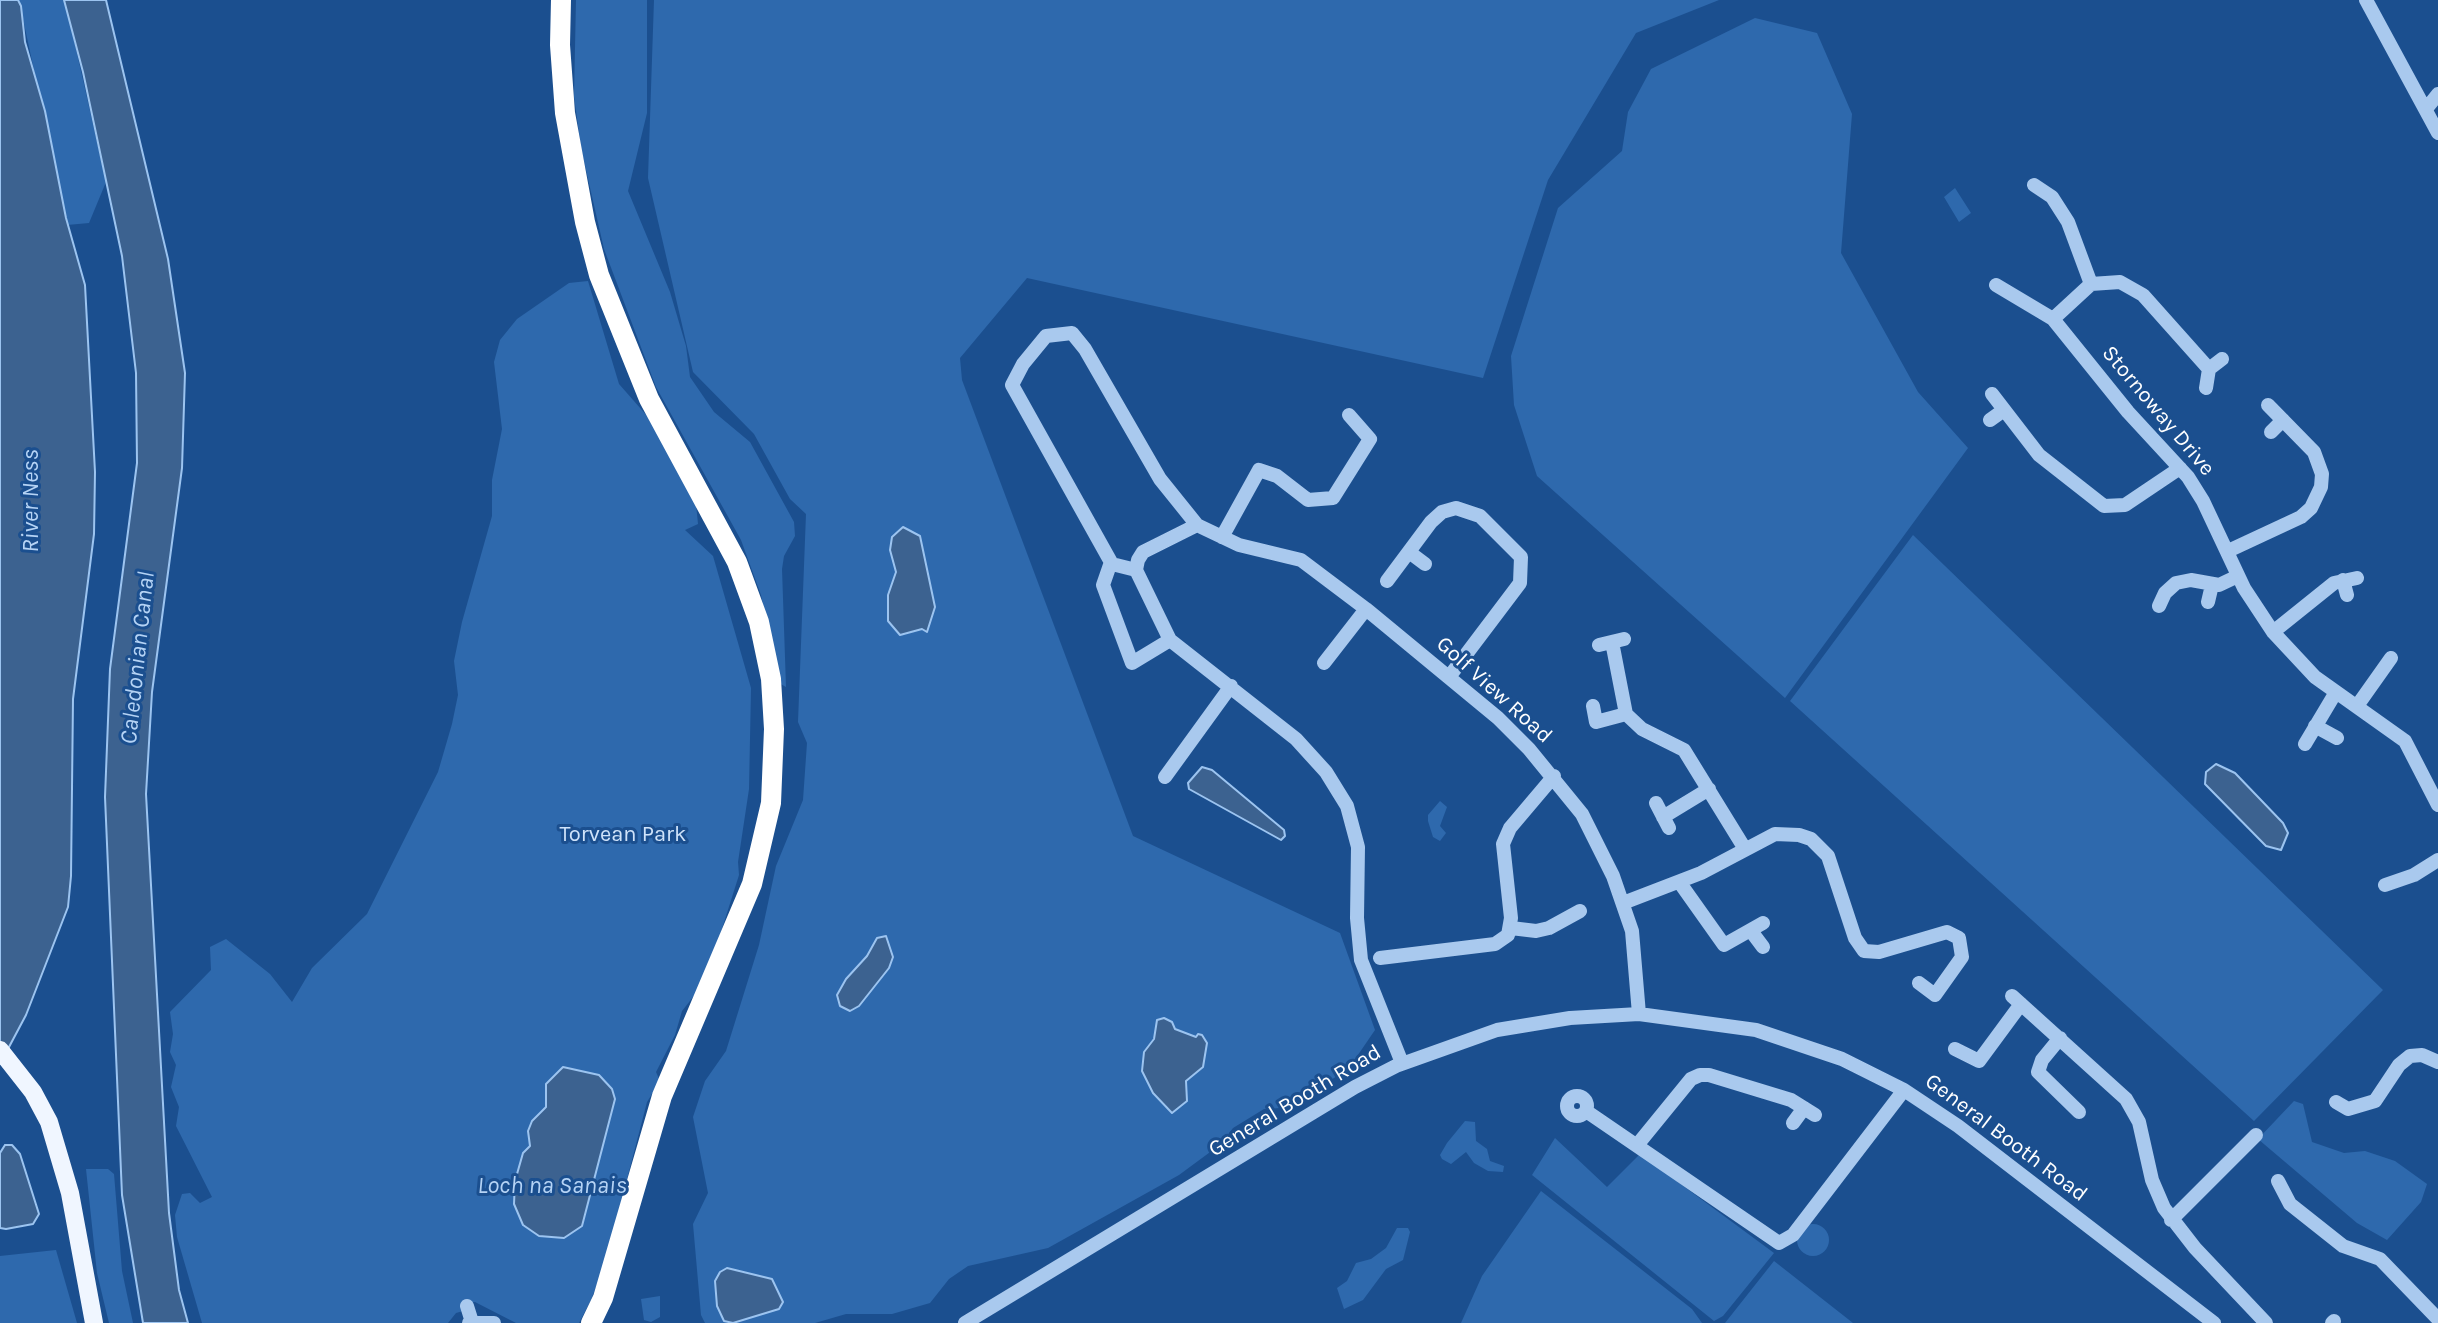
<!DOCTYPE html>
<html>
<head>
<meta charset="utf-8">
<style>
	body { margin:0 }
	canvas { display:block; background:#1b4f8f }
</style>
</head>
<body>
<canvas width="2438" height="1323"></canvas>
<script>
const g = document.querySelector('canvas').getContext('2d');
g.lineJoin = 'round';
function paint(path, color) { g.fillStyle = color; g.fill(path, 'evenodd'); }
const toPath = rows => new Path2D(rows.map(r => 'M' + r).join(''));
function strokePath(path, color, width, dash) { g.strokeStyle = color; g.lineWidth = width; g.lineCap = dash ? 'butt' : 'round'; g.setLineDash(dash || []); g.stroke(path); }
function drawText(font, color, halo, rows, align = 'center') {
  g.font = font + ' Karla,sans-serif'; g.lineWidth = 6; g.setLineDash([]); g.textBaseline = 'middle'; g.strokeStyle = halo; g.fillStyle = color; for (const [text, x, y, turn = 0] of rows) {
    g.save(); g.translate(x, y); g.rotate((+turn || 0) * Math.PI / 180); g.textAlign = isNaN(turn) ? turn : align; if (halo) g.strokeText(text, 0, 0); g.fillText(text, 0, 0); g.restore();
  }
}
paint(toPath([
	[19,0,65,0,106,182,89,223,67,225],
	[576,0,647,0,647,113,628,191,670,292,686,346,690,377,714,412,750,442,794,522,795,536,784,556,782,569,786,687,779,683,761,595,741,540,656,387,604,249,581,148,574,96],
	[654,0,1719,0,1636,33,1548,180,1483,378,1027,278,960,358,962,380,1133,836,1340,933,1375,1030,1349,1068,1316,1090,1281,1108,1264,1109,1233,1128,1221,1144,1179,1175,1048,1248,968,1266,949,1279,930,1303,892,1314,846,1314,815,1323,705,1323,701,1315,693,1224,708,1193,693,1117,705,1081,726,1051,759,945,776,866,803,800,807,743,798,722,806,514,790,499,754,434,693,372,648,178],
	[1755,18,1817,33,1852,114,1841,253,1918,392,1968,448,1785,698,1537,476,1514,405,1511,356,1558,208,1622,151,1628,112,1651,69],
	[1955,188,1971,213,1959,222,1944,197],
	[588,281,619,384,648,417,696,504,698,524,685,530,713,556,751,688,749,789,738,862,739,875,714,954,697,992,682,1011,675,1035,656,1072,660,1081,647,1102,606,1260,591,1300,579,1323,516,1323,475,1302,463,1305,463,1311,456,1313,448,1323,202,1323,177,1237,175,1215,182,1194,190,1193,200,1203,212,1197,176,1126,179,1107,171,1087,176,1065,170,1052,173,1034,170,1012,211,970,210,947,226,939,270,974,292,1002,312,968,367,914,438,772,452,724,458,695,454,661,462,622,492,516,492,480,502,429,494,362,500,340,517,319,569,283],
	[1913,535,2383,990,2254,1121,1790,701],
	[1440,801,1447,807,1440,826,1446,833,1440,841,1433,837,1428,821,1428,815],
	[2294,1101,2303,1104,2312,1142,2344,1153,2365,1151,2395,1161,2427,1184,2421,1202,2387,1240,2357,1223,2258,1139],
	[1465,1121,1475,1122,1476,1141,1487,1149,1490,1161,1504,1166,1503,1172,1488,1171,1474,1163,1466,1152,1451,1164,1442,1159,1440,1155,1447,1143],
	[1555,1138,1607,1187,1640,1154,1774,1253,1723,1316,1714,1321,1532,1175],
	[86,1169,108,1169,114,1174,122,1271,133,1323,109,1323,97,1273],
	[1541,1191,1692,1309,1702,1323,1461,1323,1482,1276],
	'1797 1240a16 16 0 1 1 32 0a16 16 0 1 1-32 0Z',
	[1397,1228,1408,1228,1410,1232,1403,1260,1386,1269,1363,1300,1344,1309,1337,1288,1347,1281,1356,1263,1371,1259,1386,1248],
	[56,1250,77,1323,0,1323,0,1256],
	[1774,1261,1853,1323,1725,1323],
	[660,1296,660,1317,651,1322,644,1320,641,1299]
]), '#2e69ad');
const water = toPath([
	[0,0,18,0,21,6,25,42,45,111,66,218,85,285,95,472,94,534,73,699,71,876,68,907,26,1015,0,1064,0,0],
	[64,0,106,0,168,259,185,373,182,468,152,692,146,794,169,1213,179,1290,188,1323,143,1323,122,1195,105,797,110,669,137,463,136,373,122,256,83,72,64,0],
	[903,527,920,536,935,607,927,632,922,629,900,635,888,621,888,595,896,572,890,550,892,537,903,527],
	[2216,764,2235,773,2283,823,2288,833,2281,850,2266,846,2205,784,2206,772,2216,764],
	[1202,767,1212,770,1284,830,1285,836,1281,840,1189,789,1188,783,1202,767],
	[886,936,893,957,889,968,859,1006,850,1011,840,1006,837,995,846,979,867,956,877,938,886,936],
	[1164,1018,1172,1022,1175,1029,1196,1037,1198,1034,1202,1035,1207,1043,1203,1067,1186,1081,1187,1101,1172,1113,1153,1093,1142,1071,1144,1052,1154,1039,1157,1020,1164,1018],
	[563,1067,599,1075,612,1089,615,1099,582,1226,564,1238,539,1236,523,1225,514,1204,515,1181,523,1153,530,1146,528,1131,532,1121,546,1107,546,1084,563,1067],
	[5,1145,12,1145,20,1154,39,1214,33,1224,6,1229,0,1228,0,1153,5,1145],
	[727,1268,772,1279,783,1302,779,1309,733,1323,724,1321,717,1306,715,1281,720,1272,727,1268]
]);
paint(water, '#3c6290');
strokePath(water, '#9cc4f0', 2);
strokePath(toPath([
	[2366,0,2438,133],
	[2426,109,2438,94],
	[2034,185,2052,197,2068,222,2091,284],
	[1996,285,2053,319,2128,412,2188,477,2203,501,2244,588,2273,632,2315,677,2405,741,2438,805],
	[2053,319,2091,284,2120,282,2143,295,2209,369,2222,359],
	[2206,388,2209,369],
	[1992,394,2039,455,2104,506,2125,505,2180,468],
	[1990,420,2004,410],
	[2271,432,2283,420],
	[1222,537,1259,470,1277,476,1308,500,1333,498,1370,439,1349,415],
	[2228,551,2301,517,2311,508,2321,487,2322,474,2314,452,2268,405],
	[1409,552,1425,564],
	[1111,562,1103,585,1132,663,1170,640],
	[1136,570,1112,564,1012,385,1023,364,1046,336,1072,333,1085,349,1160,479,1197,525],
	[2343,580,2347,595],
	[1387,581,1431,522,1442,512,1456,508,1480,516,1521,557,1520,583,1449,677],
	[2208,602,2212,585],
	[2159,606,2165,593,2176,583,2191,580,2219,585,2238,576],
	[1366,609,1301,560,1239,545,1197,525,1143,552,1138,560,1136,570,1170,640,1296,739,1326,772,1347,806,1358,847,1357,918,1361,960,1402,1063],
	[2273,632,2334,583,2357,578],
	[1612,642,1626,714,1642,729,1684,750,1745,849],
	[1599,645,1624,639],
	[1324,663,1366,609,1498,718,1529,749,1582,814,1613,876,1632,931,1639,1014],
	[1593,706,1596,722,1626,714],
	[2357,706,2391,658],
	[2315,726,2337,738],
	[2305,744,2336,692],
	[1165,777,1231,686],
	[1656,803,1669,828],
	[1663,817,1709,789],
	[1680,883,1724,945,1763,923],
	[2385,885,2414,875,2438,860],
	[1623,903,1701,873,1775,834,1799,835,1811,839,1828,856,1855,938,1864,951,1879,952,1947,932,1959,938,1962,957,1935,995,1919,983],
	[1511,928,1536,931,1549,928,1580,911],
	[1751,931,1763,947],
	[1380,958,1495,944,1508,935,1511,918,1503,844,1510,828,1554,776],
	[2012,996,2126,1099,2139,1122,2152,1180,2164,1208,2195,1248,2266,1323],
	[2060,1038,2042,1060,2038,1072,2079,1112],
	[1955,1049,1979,1061,2021,1004],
	'1567 1106a10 10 0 1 1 20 0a10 10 0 1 1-20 0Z',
	[2336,1102,2348,1109,2375,1101,2399,1065,2410,1056,2422,1055,2438,1062],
	[1586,1111,1779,1243,1793,1235,1904,1090],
	[1793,1123,1804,1108],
	[1638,1144,1691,1079,1700,1075,1709,1075,1791,1100,1815,1115],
	[2278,1181,2290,1204,2343,1246,2380,1259,2438,1319],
	[2171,1220,2256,1135],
	[467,1306,472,1322],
	[469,1323,494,1323],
	[965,1323,1355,1087,1396,1066,1497,1030,1570,1018,1639,1014,1756,1030,1842,1059,1904,1090,1958,1126,2214,1323],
	[2332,1323,2334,1321]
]), '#a9c9ee', 14);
strokePath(toPath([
	[0,1050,33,1092,49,1122,70,1193,94,1323]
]), '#f0f6ff', 18);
strokePath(toPath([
	[561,0,560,45,565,113,585,222,599,275,649,399,737,562,759,622,771,679,774,729,771,803,752,884,662,1096,603,1298,591,1323]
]), '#fff', 20);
drawText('22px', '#fff', '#1b4f8f', [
	["Stornoway Drive",2158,411,50],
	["Golf View Road",1494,690,42],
	["General Booth Road",1295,1101,-31],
	["General Booth Road",2006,1138,37]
]);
drawText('22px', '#cfe3fa', '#1b4f8f', [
	["Torvean Park",623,835]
]);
drawText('italic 24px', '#b5d3f5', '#1b4f8f', [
	["River Ness",31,501,-90],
	["Caledonian Canal",138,658,-84],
	["Loch na Sanais",552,1186]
]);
</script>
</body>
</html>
